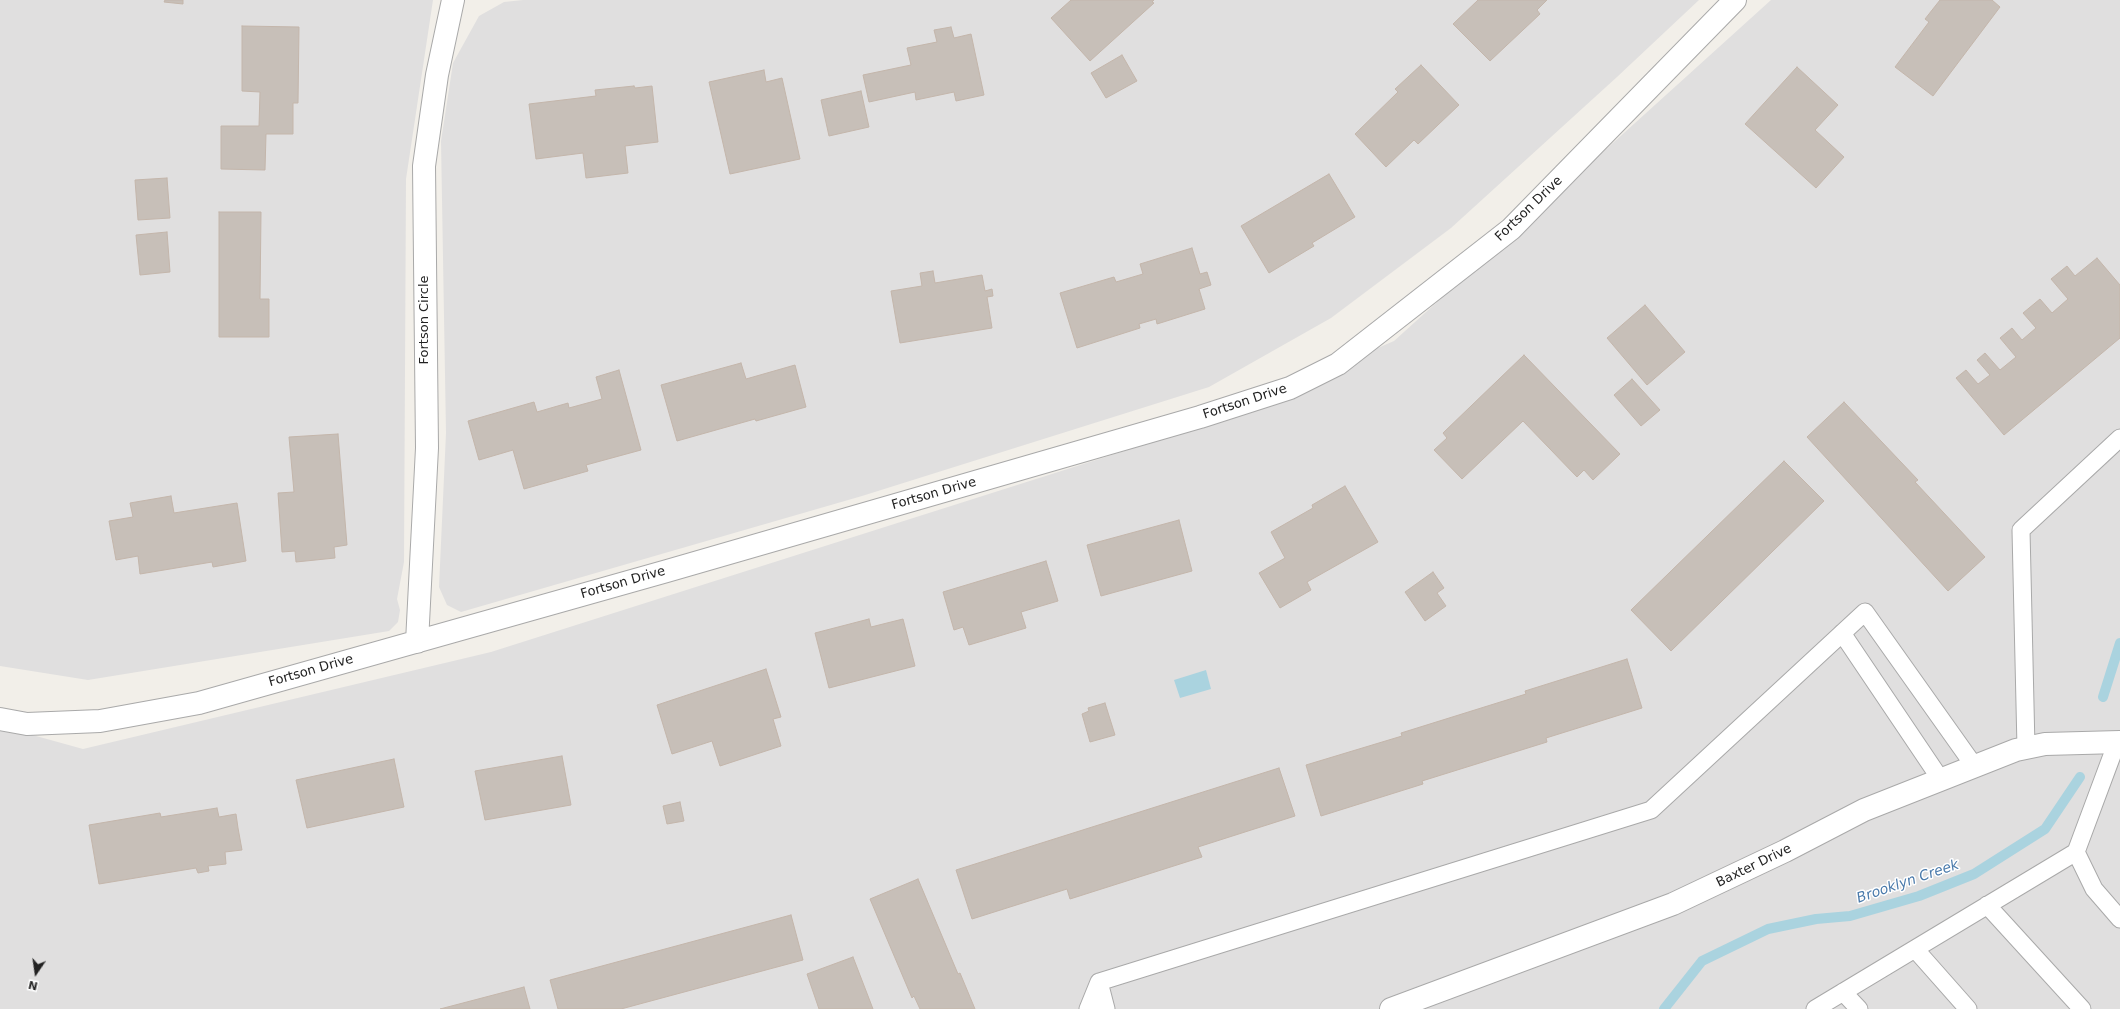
<!DOCTYPE html>
<html>
<head>
<meta charset="utf-8">
<style>
	body { margin:0 }
	#map { position:relative; width:2120px; height:1009px; overflow:hidden; background:#f2efe9; font-family:"DejaVu Sans",sans-serif }
	canvas { display:block }
	.north { position:absolute; left:16px; top:953px; width:40px; height:40px; -webkit-text-stroke:3px #fff; paint-order:stroke; rotate:193deg; font-size:11px; font-weight:700; line-height:16px; text-align:center; color:#222 }
	.north::after { content:''; display:block; margin:auto; width:14px; height:18px; background:#222; clip-path:polygon(50% 0,100% 100%,50% 72%,0 100%) }
</style>
</head>
<body>
<div id="map">
<canvas width="2120" height="1009"></canvas>
<div class="north">N</div>
</div>
<script>
const g = document.querySelector('canvas').getContext('2d');
g.lineJoin = 'round';
function paint(path, color) { g.fillStyle = color; g.fill(path, 'evenodd'); }
const toPath = rows => new Path2D(rows.map(r => 'M' + r).join(''));
function strokePath(path, color, width, dash) { g.strokeStyle = color; g.lineWidth = width; g.lineCap = dash ? 'butt' : 'round'; g.setLineDash(dash || []); g.stroke(path); }
function drawText(font, color, halo, rows, align = 'center') {
  g.font = font + ' "DejaVu Sans",sans-serif'; g.lineWidth = 3; g.setLineDash([]); g.textBaseline = 'middle'; g.strokeStyle = halo; g.fillStyle = color; for (const [text, x, y, turn = 0] of rows) {
    g.save(); g.translate(x, y); g.rotate((+turn || 0) * Math.PI / 180); g.textAlign = isNaN(turn) ? turn : align; if (halo) g.strokeText(text, 0, 0); g.fillText(text, 0, 0); g.restore();
  }
}
paint(toPath([
	[0,0,433,0,406,179,404,562,397,599,400,610,398,622,389,631,88,680,0,666],
	[523,0,1699,0,1617,77,1451,228,1331,318,1209,387,862,496,461,612,447,605,439,587,446,433,441,141,453,63,479,16,504,2],
	[1771,0,2120,0,2120,1009,0,1009,0,726,83,749,491,652,1181,433,1394,341]
]), '#e0dfdf');
paint(toPath([
	[1206,670,1211,689,1180,698,1174,680]
]), '#aad3df');
strokePath(toPath([
	[2103,697,2120,643],
	[1664,1009,1702,961,1768,929,1816,919,1850,916,1919,896,1974,874,2045,829,2080,777]
]), '#aad3df', 10);
const building = toPath([
	[165,0,183,0,183,4,164,2,165,0],
	[1071,0,1154,0,1152,2,1154,3,1090,61,1051,18,1071,0],
	[1478,0,1547,0,1537,10,1540,14,1490,61,1453,24,1478,0],
	[1940,0,1992,0,2000,7,1933,96,1895,67,1929,22,1925,19,1940,0],
	[242,26,299,27,298,103,293,103,293,134,266,134,265,170,221,169,221,126,259,126,260,92,242,91,242,26],
	[951,27,954,38,971,34,984,95,956,101,954,92,916,100,915,92,869,102,863,75,911,65,907,48,937,42,934,30,951,27],
	[1122,55,1137,81,1106,98,1091,73,1122,55],
	[1421,65,1459,105,1418,144,1414,140,1386,167,1355,134,1398,92,1395,89,1421,65],
	[1797,67,1838,105,1815,130,1844,157,1816,188,1745,124,1797,67],
	[764,70,766,82,782,78,800,159,730,174,709,82,764,70],
	[634,86,635,88,652,86,658,142,625,146,628,173,586,178,583,153,536,159,529,104,596,96,595,90,634,86],
	[861,91,869,127,829,136,821,100,861,91],
	[1329,174,1355,217,1312,243,1314,246,1269,273,1241,226,1329,174],
	[167,178,170,218,138,220,135,180,167,178],
	[219,212,261,212,260,299,269,299,269,337,219,337,219,212],
	[167,232,170,272,140,275,136,235,167,232],
	[1192,248,1200,274,1207,272,1211,285,1199,289,1205,309,1157,324,1156,319,1139,324,1140,328,1077,348,1060,293,1114,277,1116,282,1143,274,1140,264,1192,248],
	[2097,258,2120,285,2120,338,2004,435,1956,378,1966,370,1978,384,1990,375,1977,360,1985,353,2000,370,2016,357,2000,338,2012,328,2022,340,2036,328,2023,313,2040,299,2052,313,2068,299,2051,279,2067,266,2075,276,2097,258],
	[933,271,935,283,982,275,985,291,992,289,993,296,987,297,992,328,900,343,891,291,922,286,920,273,933,271],
	[1645,305,1685,352,1647,385,1607,338,1645,305],
	[1524,355,1620,454,1593,480,1584,470,1577,477,1523,421,1462,479,1434,450,1447,438,1443,433,1444,432,1524,355],
	[741,363,746,379,795,365,806,407,756,421,755,419,677,441,661,385,741,363],
	[619,370,641,450,586,465,588,471,524,489,513,450,479,460,468,421,534,402,537,412,568,403,569,408,602,399,596,377,619,370],
	[1632,379,1660,410,1641,426,1614,395,1632,379],
	[1844,402,1918,480,1915,482,1985,557,1948,591,1807,437,1844,402],
	[338,434,347,545,334,547,335,558,296,562,295,551,282,552,278,493,294,492,289,437,338,434],
	[1784,461,1824,501,1671,651,1631,610,1784,461],
	[1345,486,1378,542,1307,582,1311,590,1280,608,1259,573,1285,558,1271,532,1313,508,1312,505,1345,486],
	[171,496,174,513,237,503,246,561,213,567,212,562,140,574,138,556,116,560,109,521,133,517,130,503,171,496],
	[1179,520,1192,571,1101,596,1087,545,1179,520],
	[1046,561,1058,601,1021,612,1026,628,969,645,963,627,954,630,943,592,1046,561],
	[1433,572,1444,588,1437,593,1446,606,1425,621,1405,592,1433,572],
	[869,619,871,627,903,619,915,666,829,688,815,633,869,619],
	[1627,659,1642,708,1546,738,1547,742,1422,781,1423,784,1321,816,1306,765,1402,736,1401,733,1526,694,1525,691,1627,659],
	[766,669,781,717,773,719,781,746,720,766,712,741,672,754,657,705,766,669],
	[1105,703,1115,735,1090,742,1082,714,1089,711,1088,708,1105,703],
	[562,756,571,805,485,820,475,771,562,756],
	[394,759,404,807,307,828,296,780,394,759],
	[1279,768,1295,816,1198,847,1202,857,1070,899,1067,889,972,919,956,870,1279,768],
	[680,802,684,821,667,824,663,806,680,802],
	[217,808,219,817,236,814,238,828,242,850,225,852,226,864,208,866,209,871,198,873,196,868,99,884,89,825,160,813,161,817,217,808],
	[918,879,958,974,960,973,975,1009,920,1009,914,996,912,998,870,899,918,879],
	[791,915,803,960,621,1009,558,1009,550,980,791,915],
	[853,957,873,1009,819,1009,807,974,853,957],
	[524,987,530,1009,440,1009,524,987]
]);
paint(building, '#c7bfb8');
strokePath(building, '#c4b6ab', 1);
const service = toPath([
	[1842,633,1941,780],
	[2026,748,2021,530,2120,438],
	[2076,852,2094,889,2120,919],
	[1987,905,2082,1009],
	[1915,949,1968,1009],
	[1099,982,1106,1009],
	[1843,992,1859,1009],
	[1088,1009,1099,982,1651,810,1865,612,1975,767],
	[1815,1009,2076,852,2117,742]
]);
const minor = toPath([
	[417,642,427,448,424,166,437,75,453,0],
	[0,719,27,724,100,721,199,703,667,571,1200,417,1290,388,1338,364,1511,229,1735,0],
	[1391,1009,1673,904,1785,851,1864,810,2016,750,2045,744,2120,742]
]);
strokePath(service, '#a9a9a9', 19);
strokePath(minor, '#a9a9a9', 24);
strokePath(service, '#fff', 17);
strokePath(minor, '#fff', 22);
drawText('13px', '#222', '#fff', [
	["Fortson Drive",1529,209,-44],
	["Fortson Circle",425,320,-90],
	["Fortson Drive",1245,402,-18],
	["Fortson Drive",934,494,-16],
	["Fortson Drive",623,583,-16],
	["Fortson Drive",311,671,-16],
	["Baxter Drive",1754,866,-26]
]);
drawText('italic 14px', '#4a7aab', '#fff', [
	["Brooklyn Creek",1908,882,-19]
]);
</script>
</body>
</html>
